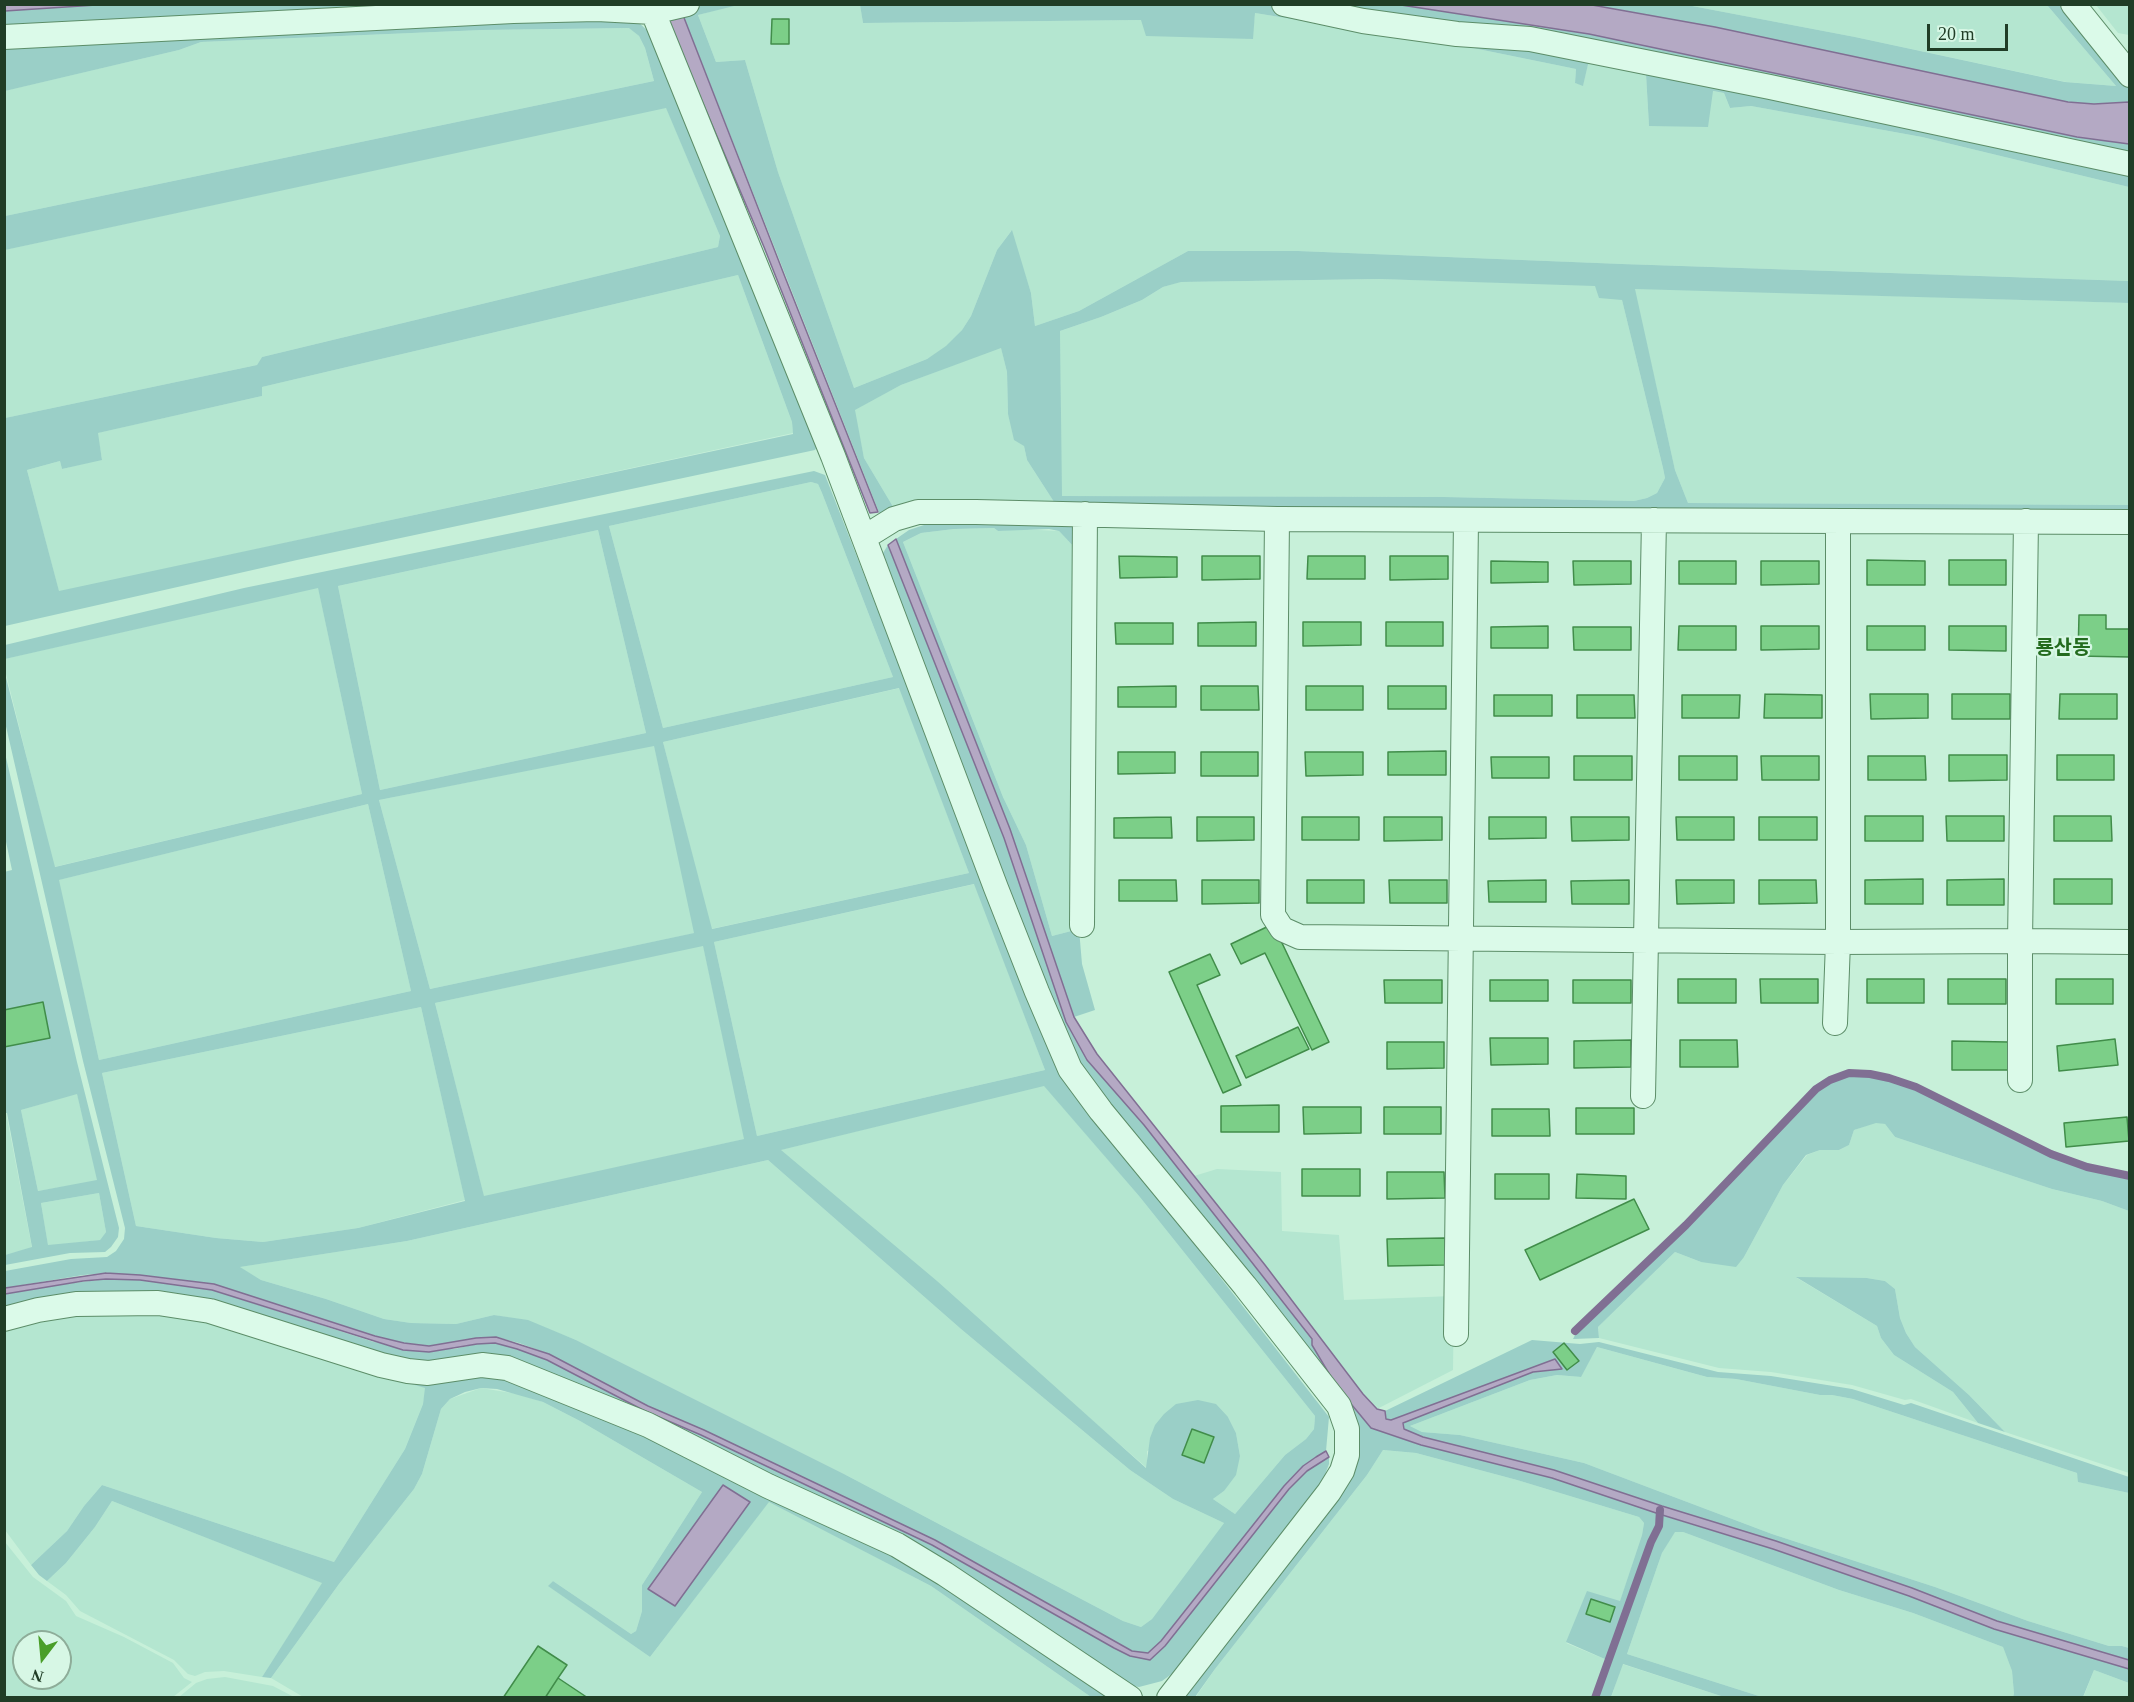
<!DOCTYPE html>
<html>
<head>
<meta charset="utf-8">
<style>
	body { margin:0 }
	#map { position:relative; width:2134px; height:1702px; overflow:hidden; background:#c7f0d9; font-family:"Times New Roman",serif }
	canvas { display:block }
	.frame { position:absolute; inset:0; border:6px solid #203d26; pointer-events:none }
	.north { position:absolute; left:12px; top:1630px; width:60px; height:60px; box-sizing:border-box; background:#d7f7e5; border:2px solid #8ead99; border-radius:50%; rotate:196deg; font-size:16px; font-weight:700; line-height:24px; text-align:center; color:#203d26 }
	.north::after { content:''; display:block; margin:auto; width:21px; height:27px; background:#4a9e29; clip-path:polygon(50% 0,100% 100%,50% 72%,0 100%) }
	.scale { position:absolute; left:1927px; top:24px; width:81px; height:27px; box-sizing:border-box; border:3px solid #203d26; border-top:0; padding-left:8px; font-size:18px; line-height:21px; white-space:nowrap; color:#203d26; -webkit-text-stroke:4px #d7f7e5; paint-order:stroke }
</style>
</head>
<body>
<div id="map">
<canvas width="2134" height="1702"></canvas>
<div class="frame"></div>
<div class="north">N</div>
<div class="scale">20 m</div>
</div>
<script>
const g = document.querySelector('canvas').getContext('2d');
g.lineJoin = 'round';
function paint(path, color) { g.fillStyle = color; g.fill(path, 'evenodd'); }
const toPath = rows => new Path2D(rows.map(r => 'M' + r).join(''));
function strokePath(path, color, width, dash) { g.strokeStyle = color; g.lineWidth = width; g.lineCap = dash ? 'butt' : 'round'; g.setLineDash(dash || []); g.stroke(path); }
function drawText(font, color, halo, rows, align = 'center') {
  g.font = font + ' "Times New Roman","Noto Sans KR",serif'; g.lineWidth = 4.5; g.setLineDash([]); g.textBaseline = 'middle'; g.strokeStyle = halo; g.fillStyle = color; for (const [text, x, y, turn = 0] of rows) {
    g.save(); g.translate(x, y); g.rotate((+turn || 0) * Math.PI / 180); g.textAlign = isNaN(turn) ? turn : align; if (halo) g.strokeText(text, 0, 0); g.fillText(text, 0, 0); g.restore();
  }
}
paint(toPath([
	[738,4,860,4,863,23,1141,20,1252,39,1255,13,1478,49,1576,69,1575,83,1583,85,1590,56,1646,74,1649,126,1712,91,1724,93,1730,108,1751,106,1922,137,2129,187,2129,281,1622,264,1298,251,1188,251,1079,311,1035,326,1031,293,1011,231,997,250,971,316,962,330,946,347,927,359,854,388,778,172,745,60,716,62,698,15],
	[1687,5,2047,5,2116,86,2066,82,1855,37],
	[2096,5,2129,5,2129,35,2118,33],
	[630,28,639,36,645,48,654,81,5,216,4,91,179,50,201,42,482,30],
	[666,107,720,236,718,247,262,357,257,365,5,418,4,250],
	[738,275,792,422,793,433,59,592,27,470,60,461,62,469,102,459,97,433,262,396,262,387],
	[1379,279,1595,285,1622,300,1663,468,1665,478,1657,493,1647,498,1634,501,1444,497,1061,496,1060,331,1101,317,1142,300,1163,287,1180,282],
	[1634,288,2129,303,2129,505,1688,503,1675,470],
	[1001,347,1007,372,1008,414,1024,446,1027,460,1056,505,895,510,864,458,854,410,901,385],
	[811,482,818,484,822,493,893,677,663,728,609,526],
	[994,528,998,531,1018,529,1059,531,1074,547,1079,929,1052,936,1026,845,1003,797,903,542,921,533,954,529],
	[598,530,646,733,380,790,338,586],
	[318,587,362,794,54,867,5,670,4,659],
	[900,688,969,873,711,929,663,742],
	[654,745,695,933,430,989,379,800],
	[368,804,411,991,99,1060,58,880],
	[975,884,1045,1070,757,1136,714,942],
	[703,945,745,1139,484,1197,435,1003],
	[421,1007,465,1200,358,1228,263,1242,216,1238,136,1226,102,1073],
	[1044,1085,1139,1196,1315,1416,1314,1429,1306,1439,1285,1455,1235,1514,1213,1499,1224,1491,1240,1456,1236,1433,1228,1417,1147,1451,1147,1468,780,1150],
	[77,1093,98,1181,38,1191,21,1110],
	[6,1112,32,1248,5,1255,4,1113],
	[1876,1122,1885,1124,1895,1137,2052,1189,2102,1201,2129,1211,2129,1473,2005,1432,1969,1395,1915,1347,1906,1333,1900,1318,1895,1289,1885,1281,1867,1278,1797,1278,1877,1326,1881,1338,1894,1355,1953,1392,1978,1423,1911,1399,1905,1400,1852,1385,1771,1372,1719,1368,1599,1338,1598,1327,1675,1252,1701,1262,1744,1257,1783,1185,1807,1155,1820,1150,1839,1150,1849,1145,1854,1130],
	[768,1160,961,1329,1130,1470,1173,1499,1224,1523,1152,1619,1141,1627,1123,1621,844,1474,576,1340,528,1321,494,1315,456,1324,411,1323,384,1319,326,1299,261,1280,239,1267,407,1241],
	[1217,1169,1281,1172,1282,1231,1339,1235,1344,1300,1454,1296,1453,1370,1377,1409,1363,1394,1265,1265,1194,1176],
	[99,1193,106,1232,100,1240,48,1246,41,1203],
	[102,1308,206,1320,324,1357,363,1373,391,1378,426,1388,423,1404,405,1449,334,1562,102,1485,84,1506,67,1531,31,1565,5,1530,5,1325],
	[1597,1347,1707,1377,1736,1379,1820,1395,1832,1395,1853,1399,2077,1473,2079,1482,2129,1493,2129,1648,2122,1646,2109,1646,2028,1621,1935,1587,1772,1534,1584,1463,1460,1435,1422,1432,1410,1426,1530,1380,1557,1375,1580,1377],
	[481,1388,518,1394,543,1402,580,1421,702,1492,642,1585,642,1611,636,1631,631,1634,553,1581,549,1586,650,1657,769,1501,931,1586,1091,1697,305,1698,271,1678,339,1584,414,1489,422,1474,441,1409,450,1399],
	[1383,1450,1416,1453,1517,1480,1639,1517,1644,1523,1642,1535,1620,1602,1566,1643,1607,1660,1593,1697,1195,1698,1215,1669,1367,1475],
	[112,1501,323,1583,262,1677,224,1671,205,1672,195,1676,188,1674,174,1660,80,1611,66,1595,47,1581,66,1563,95,1527],
	[1674,1532,1683,1532,1839,1590,1913,1613,2003,1647,2012,1671,2014,1694,2013,1698,1762,1697,1627,1654,1662,1553],
	[5,1542,33,1577,66,1601,76,1616,124,1637,173,1663,184,1678,192,1682,173,1697,5,1697],
	[24,1642,60,1642,60,1678,24,1678],
	[1622,1664,1724,1697,1611,1698],
	[2094,1670,2129,1683,2129,1697,2083,1698],
	[225,1677,273,1686,294,1697,179,1697,196,1683,207,1679]
]), '#b4e6d0');
paint(toPath([
	[96,4,599,5,5,33,5,11],
	[705,5,738,5,698,15,716,62,745,60,778,172,854,388,927,359,946,346,962,330,971,316,997,250,1012,230,1031,293,1035,326,1079,311,1188,251,1298,251,1622,264,2129,281,2129,303,1635,289,1675,470,1688,503,2129,505,2129,514,1056,505,1027,460,1024,446,1014,440,1008,414,1007,372,1001,348,901,385,855,410,864,458,895,510,882,520,681,10],
	[1379,279,1595,286,1599,298,1622,300,1663,468,1665,478,1657,493,1647,498,1634,501,1444,497,1062,496,1060,331,1101,317,1142,300,1163,287,1181,282],
	[860,5,1267,5,1590,56,1583,86,1575,83,1576,69,1478,49,1255,13,1253,39,1146,36,1141,20,863,23],
	[1301,5,1401,5,1589,34,2077,137,2129,144,2129,161],
	[1592,5,1687,5,1855,37,2065,82,2116,86,2047,5,2061,5,2129,86,2129,102,2094,104,2068,102,1715,27],
	[588,18,638,22,649,32,818,445,815,450,297,560,5,626,5,418,257,365,262,357,718,247,720,236,666,108,5,250,5,216,654,81,645,48,639,36,629,28,482,30,201,42,179,50,5,91,4,44],
	[738,275,792,422,793,434,59,591,27,470,60,461,62,469,102,460,98,433,262,396,262,387],
	[1631,64,2129,167,2129,187,1922,137,1751,106,1730,108,1724,93,1713,91,1708,127,1649,126,1646,74,1633,72],
	[814,471,825,475,1046,1040,1171,1214,1329,1417,1326,1451,1303,1466,1284,1486,1161,1641,1148,1653,1132,1651,935,1540,704,1430,648,1406,549,1354,519,1343,496,1337,476,1338,429,1346,404,1343,375,1336,214,1284,140,1275,106,1273,83,1275,5,1288,5,1271,71,1259,107,1257,116,1251,124,1239,125,1228,83,1061,5,722,4,670,55,867,362,794,318,588,5,659,5,645,244,588],
	[811,482,818,484,822,493,893,677,663,728,609,526],
	[598,530,646,733,380,790,338,586],
	[899,688,969,873,712,929,663,742],
	[654,746,694,933,430,989,379,800],
	[368,804,411,991,99,1060,59,880],
	[974,884,1045,1070,757,1136,714,942],
	[703,946,744,1139,484,1196,435,1003],
	[421,1007,465,1201,358,1228,263,1242,216,1238,136,1226,102,1073],
	[1044,1086,1139,1196,1315,1416,1314,1429,1306,1439,1285,1455,1235,1514,1213,1499,1224,1491,1236,1475,1240,1456,1236,1433,1228,1417,1216,1404,1198,1400,1176,1404,1164,1414,1155,1425,1150,1438,1146,1468,937,1281,781,1150],
	[768,1160,961,1329,1130,1470,1173,1499,1224,1523,1152,1619,1141,1627,1123,1621,844,1474,576,1340,528,1320,494,1315,456,1324,411,1323,384,1319,326,1299,261,1280,240,1267,407,1241],
	[927,524,1071,524,1074,532,1074,547,1059,531,1049,529,998,531,994,528,954,529,921,533,903,542,1003,797,1026,845,1052,936,1079,929,1082,964,1095,1010,1074,1017,1010,829,896,539,909,530],
	[888,545,1004,838,1037,936,1087,1060,1144,1125,1312,1340,1312,1345,1337,1387,1371,1428,1421,1445,1552,1478,1657,1513,1654,1533,1649,1541,1607,1660,1566,1642,1587,1591,1620,1601,1642,1535,1644,1523,1639,1517,1517,1480,1416,1453,1383,1450,1367,1475,1215,1669,1195,1697,1182,1697,1359,1448,1082,1073,1034,961,883,553],
	[4,749,77,1062,119,1228,118,1237,111,1247,105,1252,70,1253,5,1265,5,1255,32,1247,7,1113,5,1113,4,872,12,870,5,837],
	[77,1094,97,1180,38,1191,21,1110],
	[99,1193,106,1232,100,1240,48,1245,41,1203],
	[1849,1075,1870,1076,1915,1089,2050,1155,2086,1169,2129,1178,2129,1211,2102,1201,2052,1189,1895,1137,1885,1124,1876,1123,1854,1130,1849,1145,1839,1150,1820,1150,1806,1155,1783,1185,1744,1257,1736,1267,1701,1262,1675,1252,1598,1327,1599,1338,1573,1339,1576,1333,1688,1226,1818,1091,1831,1082],
	[1796,1277,1867,1278,1885,1281,1895,1289,1900,1318,1906,1333,1915,1347,1969,1395,2005,1432,1978,1423,1953,1392,1894,1355,1881,1338,1877,1326],
	[106,1279,140,1280,212,1290,374,1342,454,1349,477,1344,495,1343,517,1349,547,1360,645,1411,701,1435,932,1545,1114,1648,1130,1656,1150,1660,1165,1646,1289,1489,1307,1471,1329,1457,1329,1464,1321,1485,1180,1668,1162,1681,1139,1687,1128,1685,927,1554,543,1373,414,1363,204,1301,5,1309,5,1294,49,1286],
	[1532,1340,1580,1344,1599,1342,1718,1372,1771,1376,1852,1389,1904,1405,1911,1403,2129,1477,2129,1493,2078,1482,2077,1473,1853,1399,1832,1395,1820,1395,1736,1379,1707,1377,1597,1347,1581,1377,1557,1375,1530,1380,1410,1426,1422,1432,1460,1435,1584,1463,1772,1534,1935,1587,2028,1621,2109,1646,2122,1646,2129,1648,2129,1660,1997,1621,1912,1588,1776,1541,1662,1506,1554,1470,1423,1437,1404,1429,1403,1423,1533,1372,1562,1369,1555,1359,1391,1420,1386,1420,1385,1411],
	[391,1378,492,1378,511,1380,540,1388,846,1532,944,1582,1110,1697,1091,1697,931,1586,769,1502,650,1657,548,1586,553,1581,631,1634,636,1631,642,1611,642,1585,702,1492,580,1421,543,1402,497,1389,481,1388,465,1392,450,1399,441,1409,422,1474,414,1489,339,1584,271,1678,262,1677,322,1583,112,1501,95,1527,66,1563,47,1581,39,1575,31,1565,67,1531,84,1506,102,1485,334,1562,405,1449,423,1404,425,1388],
	[1661,1515,1773,1549,1909,1596,1994,1629,2129,1669,2129,1683,2094,1670,2083,1697,2013,1697,2014,1694,2012,1671,2003,1647,1913,1613,1839,1590,1683,1532,1675,1532,1662,1553,1627,1654,1762,1697,1724,1697,1623,1664,1611,1697,1598,1698,1653,1543,1661,1527]
]), '#9acfc7');
const water = toPath([
	[5,4,96,4,96,5,5,11,5,4],
	[1401,5,1592,5,1715,27,2068,102,2094,104,2129,102,2129,144,2077,137,1589,34,1401,5],
	[681,10,785,277,878,512,870,513,764,247,665,14,681,10],
	[896,539,1010,829,1074,1017,1097,1054,1265,1265,1363,1394,1377,1409,1385,1411,1386,1419,1391,1420,1555,1359,1562,1369,1533,1372,1403,1423,1404,1429,1423,1437,1554,1470,1662,1506,1776,1541,1912,1588,1997,1621,2129,1660,2129,1669,1994,1629,1909,1596,1773,1549,1659,1514,1552,1478,1421,1445,1371,1428,1337,1387,1312,1345,1312,1339,1144,1125,1087,1060,1066,1022,1004,838,888,545,896,539],
	[106,1273,140,1275,214,1284,375,1336,404,1343,429,1346,476,1338,496,1337,549,1354,648,1406,704,1430,935,1540,1132,1651,1148,1653,1161,1641,1284,1486,1303,1466,1316,1457,1326,1451,1329,1457,1307,1471,1289,1489,1165,1646,1150,1660,1130,1656,1114,1648,932,1545,701,1435,645,1411,547,1360,517,1349,495,1343,477,1344,429,1352,403,1350,212,1290,140,1280,106,1279,83,1281,5,1294,5,1288,106,1273],
	[723,1485,750,1502,675,1606,648,1589,723,1485]
]);
paint(water, '#b4a9c4');
strokePath(water, '#806f93', 1.5);
strokePath(toPath([
	[1575,1331,1686,1225,1816,1089,1830,1080,1849,1073,1870,1074,1889,1078,1916,1087,2051,1154,2087,1167,2130,1176],
	[1595,1698,1651,1542,1659,1526,1660,1510]
]), '#806f93', 8);
const building = toPath([
	[772,19,789,19,789,44,771,44,772,19],
	[1119,556,1177,557,1177,577,1120,578,1119,556],
	[1202,556,1260,556,1260,579,1202,580,1202,556],
	[1308,556,1365,556,1365,579,1307,579,1308,556],
	[1390,556,1448,556,1448,579,1390,580,1390,556],
	[1867,560,1925,561,1925,585,1867,585,1867,560],
	[1949,560,2006,560,2006,585,1949,585,1949,560],
	[1491,561,1548,562,1548,582,1491,583,1491,561],
	[1573,561,1631,561,1631,584,1574,585,1573,561],
	[1679,561,1736,561,1736,584,1679,584,1679,561],
	[1761,561,1819,561,1819,584,1761,585,1761,561],
	[2079,615,2106,615,2106,629,2130,629,2130,657,2078,656,2079,615],
	[1256,622,1256,646,1198,646,1198,623,1256,622],
	[1303,622,1361,622,1361,645,1303,646,1303,622],
	[1386,622,1443,622,1443,646,1386,646,1386,622],
	[1115,623,1173,623,1173,644,1116,644,1115,623],
	[1548,626,1548,648,1491,648,1491,627,1548,626],
	[1679,626,1736,626,1736,650,1678,650,1679,626],
	[1761,626,1819,626,1819,649,1761,650,1761,626],
	[1867,626,1925,626,1925,650,1867,650,1867,626],
	[1949,626,2006,626,2006,651,1949,650,1949,626],
	[1573,627,1631,627,1631,650,1574,650,1573,627],
	[1176,686,1176,707,1118,707,1118,687,1176,686],
	[1201,686,1258,686,1259,710,1201,710,1201,686],
	[1306,686,1363,686,1363,710,1306,710,1306,686],
	[1388,686,1446,686,1446,709,1388,709,1388,686],
	[1765,694,1822,695,1822,718,1764,718,1765,694],
	[1870,694,1928,694,1928,718,1871,719,1870,694],
	[1952,694,2010,694,2010,719,1952,719,1952,694],
	[2060,694,2117,694,2117,719,2059,719,2060,694],
	[1494,695,1552,695,1552,716,1494,716,1494,695],
	[1577,695,1634,695,1635,718,1577,718,1577,695],
	[1682,695,1740,695,1739,718,1682,718,1682,695],
	[1446,751,1446,775,1388,775,1388,752,1446,751],
	[1118,752,1175,752,1175,773,1118,774,1118,752],
	[1201,752,1258,752,1258,776,1201,776,1201,752],
	[1305,752,1363,752,1363,775,1306,776,1305,752],
	[1949,755,2007,755,2007,780,1949,781,1949,755],
	[2057,755,2114,755,2114,780,2057,780,2057,755],
	[1574,756,1632,756,1632,780,1574,780,1574,756],
	[1679,756,1737,756,1737,780,1679,780,1679,756],
	[1761,756,1819,756,1819,780,1762,780,1761,756],
	[1868,756,1925,756,1926,780,1868,780,1868,756],
	[1491,757,1549,757,1549,778,1492,778,1491,757],
	[1865,816,1923,816,1923,841,1865,841,1865,816],
	[1946,816,2004,816,2004,841,1947,841,1946,816],
	[2054,816,2111,816,2112,841,2054,841,2054,816],
	[1171,817,1172,838,1114,838,1114,818,1171,817],
	[1197,817,1254,817,1254,840,1197,841,1197,817],
	[1302,817,1359,817,1359,840,1302,840,1302,817],
	[1384,817,1442,817,1442,840,1384,841,1384,817],
	[1489,817,1546,817,1546,838,1489,839,1489,817],
	[1571,817,1629,817,1629,840,1572,841,1571,817],
	[1676,817,1734,817,1734,840,1677,840,1676,817],
	[1759,817,1817,817,1817,840,1759,840,1759,817],
	[1923,879,1923,904,1865,904,1865,880,1923,879],
	[2004,879,2004,905,1947,905,1947,880,2004,879],
	[2054,879,2112,879,2112,904,2054,904,2054,879],
	[1119,880,1176,880,1177,901,1119,901,1119,880],
	[1202,880,1259,880,1259,903,1202,904,1202,880],
	[1307,880,1364,880,1364,903,1307,903,1307,880],
	[1389,880,1447,880,1447,903,1390,903,1389,880],
	[1546,880,1546,902,1489,902,1488,881,1546,880],
	[1629,880,1629,904,1572,904,1571,881,1629,880],
	[1676,880,1734,880,1734,903,1677,904,1676,880],
	[1759,880,1816,880,1817,903,1759,904,1759,880],
	[1273,924,1329,1042,1312,1050,1265,953,1241,964,1231,944,1273,924],
	[1210,954,1220,975,1197,985,1241,1085,1223,1093,1169,972,1210,954],
	[1678,979,1736,979,1736,1003,1678,1003,1678,979],
	[1760,979,1818,979,1818,1003,1761,1003,1760,979],
	[1867,979,1924,979,1924,1003,1867,1003,1867,979],
	[1948,979,2006,979,2006,1004,1948,1004,1948,979],
	[2056,979,2113,979,2113,1004,2056,1004,2056,979],
	[1384,980,1442,980,1442,1003,1385,1003,1384,980],
	[1490,980,1548,980,1548,1001,1490,1001,1490,980],
	[1573,980,1631,980,1631,1003,1573,1003,1573,980],
	[43,1002,50,1038,4,1047,4,1010,43,1002],
	[1298,1027,1309,1049,1246,1078,1236,1056,1298,1027],
	[1490,1038,1548,1038,1548,1064,1491,1065,1490,1038],
	[2115,1039,2118,1065,2059,1071,2057,1046,2115,1039],
	[1631,1040,1631,1067,1574,1068,1574,1041,1631,1040],
	[1680,1040,1737,1040,1738,1067,1680,1067,1680,1040],
	[1952,1041,2008,1042,2008,1070,1952,1070,1952,1041],
	[1387,1042,1444,1042,1444,1068,1387,1069,1387,1042],
	[1279,1105,1279,1132,1221,1132,1221,1106,1279,1105],
	[1303,1107,1361,1107,1361,1133,1304,1134,1303,1107],
	[1384,1107,1441,1107,1441,1134,1384,1134,1384,1107],
	[1576,1108,1634,1108,1634,1134,1576,1134,1576,1108],
	[1492,1109,1549,1109,1550,1136,1492,1136,1492,1109],
	[2127,1117,2129,1141,2066,1147,2064,1123,2127,1117],
	[1302,1169,1360,1169,1360,1196,1302,1196,1302,1169],
	[1387,1172,1444,1172,1445,1198,1387,1199,1387,1172],
	[1495,1174,1549,1174,1549,1199,1495,1199,1495,1174],
	[1577,1174,1626,1176,1626,1199,1576,1198,1577,1174],
	[1634,1199,1649,1229,1540,1280,1525,1250,1634,1199],
	[1445,1238,1445,1265,1388,1266,1387,1239,1445,1238],
	[1564,1343,1579,1361,1567,1370,1553,1352,1564,1343],
	[1192,1429,1214,1437,1204,1463,1182,1455,1192,1429],
	[1591,1599,1615,1607,1610,1622,1586,1614,1591,1599],
	[538,1646,567,1665,558,1678,545,1698,503,1698,538,1646],
	[558,1678,588,1698,545,1698,558,1678]
]);
paint(building, '#7ccf88');
strokePath(building, '#418d4a', 1.5);
const minor = toPath([
	[1284,4,1363,21,1457,34,1530,39,1770,87,2130,164],
	[2073,4,2130,75],
	[653,12,833,456,996,888,1037,992,1070,1069,1101,1111,1245,1286,1339,1406,1347,1429,1347,1455,1342,1471,1329,1492,1169,1698],
	[4,37,513,11,597,9,653,12,687,4],
	[1277,519,1273,915,1282,929,1300,937,1838,942,2020,941,2130,942],
	[865,537,894,519,918,512,976,512,1277,519,2130,522],
	[1082,925,1085,514],
	[1835,1023,1838,942,1838,521],
	[2020,1080,2020,941,2026,521],
	[1643,1096,1654,520],
	[4,1319,38,1310,76,1304,158,1303,210,1311,381,1365,408,1371,428,1373,482,1365,507,1368,648,1425,768,1486,897,1545,945,1574,1130,1698],
	[1456,1334,1466,520]
]);
strokePath(minor, '#5c8d68', 26);
strokePath(minor, '#dbfae9', 24);
drawText('bold 20px', '#236b1e', '#d7f7e5', [
	["룡산동",2063,649]
]);
</script>
</body>
</html>
